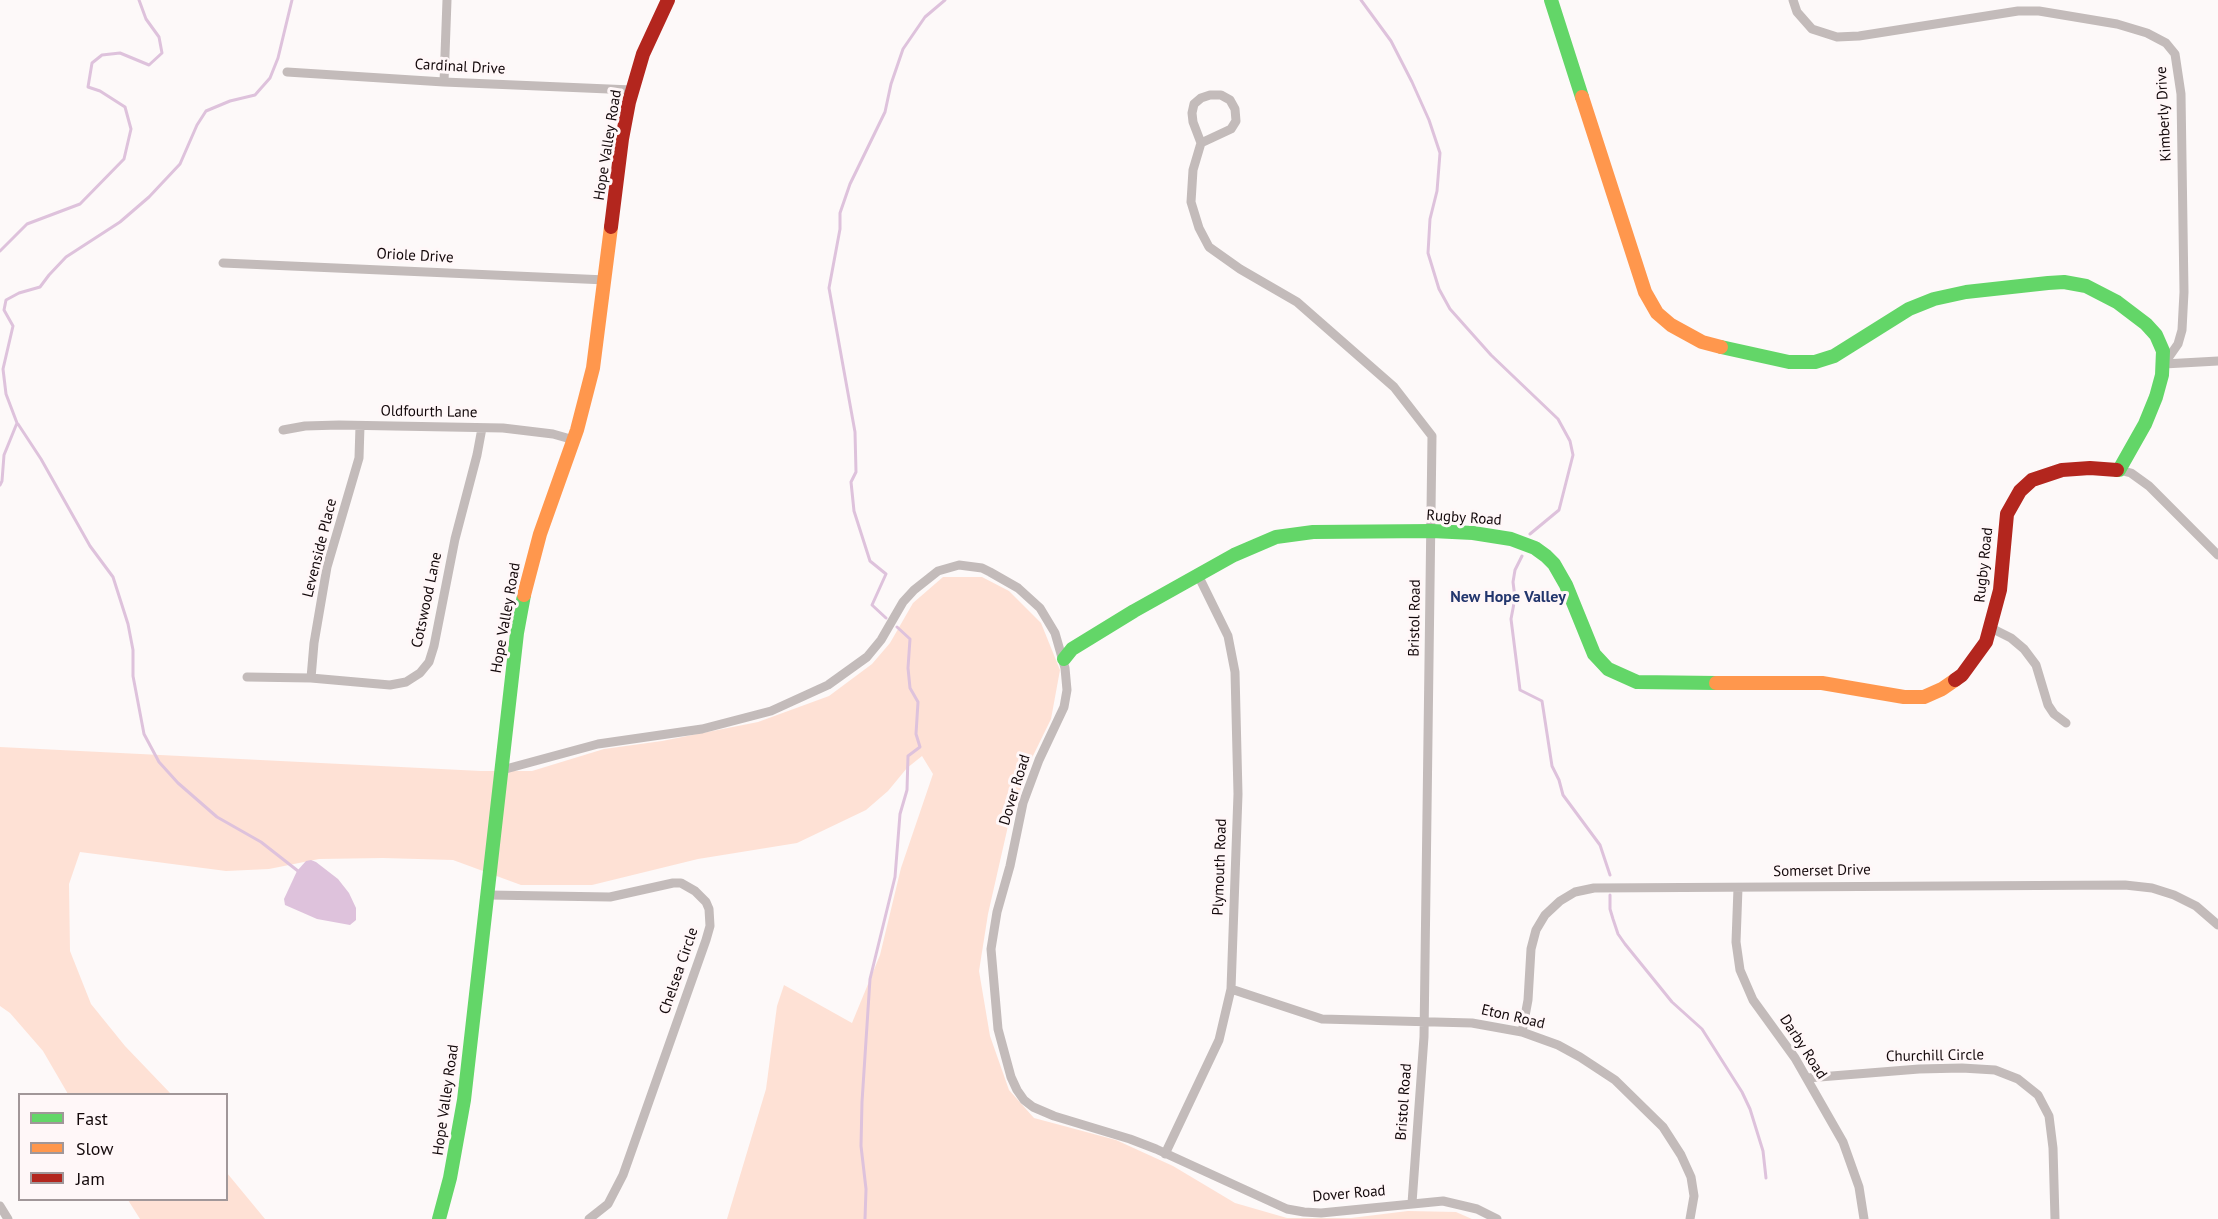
<!DOCTYPE html>
<html>
<head>
<meta charset="utf-8">
<style>
	body { margin:0 }
	#map { position:relative; width:2218px; height:1219px; overflow:hidden; background:#fdf9f9; font-family:"PT Sans",sans-serif }
	canvas { display:block }
	.legend { position:absolute; left:18px; top:1093px; width:210px; height:108px; box-sizing:border-box; background:#fff7f8; border:2px solid #a19799; margin:0; padding:8px 10px; list-style:none; font-size:18px; color:#13080a }
	.legend li { display:flex; align-items:center; gap:12px; height:30px }
	.legend b { width:30px; border:2px solid #a19799 }
</style>
</head>
<body>
<div id="map">
<canvas width="2218" height="1219"></canvas>
<ul class="legend">
<li><b style="height:8px;background:#63d668"></b>Fast</li>
<li><b style="height:8px;background:#ff974d"></b>Slow</li>
<li><b style="height:8px;background:#b3261e"></b>Jam</li>
</ul>
</div>
<script>
const g = document.querySelector('canvas').getContext('2d');
g.lineJoin = 'round';
function paint(path, color) { g.fillStyle = color; g.fill(path, 'evenodd'); }
const toPath = rows => new Path2D(rows.map(r => 'M' + r).join(''));
function strokePath(path, color, width, dash) { g.strokeStyle = color; g.lineWidth = width; g.lineCap = dash ? 'butt' : 'round'; g.setLineDash(dash || []); g.stroke(path); }
function drawText(font, color, halo, rows, align = 'center') {
  g.font = font + ' "PT Sans",sans-serif'; g.lineWidth = 6; g.setLineDash([]); g.textBaseline = 'middle'; g.strokeStyle = halo; g.fillStyle = color; for (const [text, x, y, turn = 0] of rows) {
    g.save(); g.translate(x, y); g.rotate((+turn || 0) * Math.PI / 180); g.textAlign = isNaN(turn) ? turn : align; if (halo) g.strokeText(text, 0, 0); g.fillText(text, 0, 0); g.restore();
  }
}
paint(toPath([
	[943,577,982,577,1009,591,1041,623,1060,670,1051,719,1030,762,1008,826,988,914,979,971,990,1036,1009,1090,1034,1118,1116,1140,1173,1166,1235,1203,1287,1218,1351,1218,1408,1211,1456,1212,1472,1219,727,1219,766,1089,777,1006,784,985,852,1023,880,955,901,868,933,774,922,756,907,768,888,791,866,810,797,843,698,859,592,885,521,885,453,860,383,858,319,859,269,869,226,871,80,852,69,884,70,951,91,1004,125,1046,171,1094,68,1094,43,1051,10,1013,0,1006,0,747,481,771,532,771,604,749,662,741,758,722,829,696,872,664,890,643,913,603],
	[227,1173,265,1219,140,1219,128,1200,226,1200]
]), '#fee1d5');
paint(toPath([
	[311,860,316,862,338,879,349,893,356,908,356,920,350,925,317,919,285,905,284,899,297,871,306,861]
]), '#dec2dc');
strokePath(toPath([
	[1361,0,1391,41,1412,82,1429,120,1440,153,1437,191,1430,219,1428,253,1439,289,1450,309,1491,355,1558,419,1570,441,1573,455,1559,510,1530,534],
	[0,251,27,224,80,204,124,159,131,129,125,107,100,91,88,87,92,63,102,55,120,53,149,65,162,53,159,37,146,19,139,0],
	[18,424,41,459,90,546,113,577,128,624,133,650,133,676,144,734,159,762,178,783,217,817,261,842,298,871],
	[0,485,2,481,4,455,17,423,6,394,3,369,13,326,4,310,6,300,19,293,40,287,49,275,66,257,120,222,149,197,180,164,197,125,206,111,230,101,255,95,270,78,278,58,292,0],
	[1522,556,1515,570,1513,582,1515,598,1511,619,1520,690,1542,701,1552,766,1559,780,1563,795,1600,845,1610,875],
	[886,618,872,605,886,574,870,561,854,511,851,482,856,472,855,432,829,288,840,229,840,213,850,184,885,112,891,84,903,49,925,17,945,0],
	[1610,895,1610,909,1613,919,1618,934,1625,944,1672,1002,1702,1029,1742,1092,1750,1109,1763,1151,1766,1178],
	[865,1219,866,1189,861,1146,862,1102,870,979,895,877,900,814,907,790,908,756,920,747,916,734,918,702,910,688,908,668,910,639,897,627]
]), '#dec2dc', 3);
strokePath(toPath([
	[1793,0,1797,12,1812,29,1837,37,1859,36,2018,11,2039,11,2117,24,2147,33,2166,43,2175,54,2181,94,2184,292,2182,330,2178,344,2164,364],
	[287,72,444,82,632,90],
	[444,82,447,0],
	[1201,143,1193,122,1192,113,1194,104,1201,98,1210,95,1221,95,1230,100,1235,109,1236,121,1231,129,1201,143,1193,170,1191,202,1199,228,1209,247,1240,269,1297,302,1394,387,1432,436,1424,1037,1412,1203],
	[223,263,606,280],
	[2164,364,2218,361],
	[283,430,305,426,339,425,503,428,553,434,574,440],
	[2119,470,2131,473,2149,486,2218,555],
	[1991,628,2011,638,2024,649,2036,665,2048,705,2054,714,2066,723],
	[247,677,311,678,390,685,406,682,420,673,429,662,434,646,455,539,477,455,482,428],
	[311,678,314,643,327,567,359,458,360,426],
	[502,770,598,744,702,729,771,711,828,685,867,657,881,640,903,602,914,590,938,571,959,565,982,568,990,572,1018,588,1040,608,1055,633,1065,668,1067,690,1064,707,1039,760,1023,803,1010,866,997,912,991,949,998,1029,1011,1077,1017,1090,1024,1100,1033,1107,1054,1116,1130,1139,1156,1149,1287,1209,1304,1212,1321,1213,1443,1201,1477,1209,1497,1219],
	[1738,888,1736,942,1740,970,1753,1000,1795,1058,1843,1142,1859,1187,1864,1219],
	[488,895,610,897,673,883,681,883,695,891,706,902,709,909,710,926,706,940,623,1175,608,1204,589,1219],
	[1231,989,1322,1019,1472,1023,1522,1032,1558,1045,1580,1057,1615,1080,1663,1127,1681,1155,1691,1177,1694,1196,1690,1219],
	[1522,1032,1528,1000,1531,949,1536,930,1545,915,1560,901,1575,892,1594,888,2125,885,2152,888,2174,895,2196,906,2218,925],
	[1807,1078,1919,1069,1962,1068,1995,1070,2018,1079,2038,1095,2049,1116,2053,1148,2055,1219],
	[1165,1154,1219,1040,1231,989,1238,794,1235,672,1228,636,1198,575],
	[0,1206,8,1219]
]), '#c3bbba', 9);
strokePath(toPath([
	[1551,0,1582,97],
	[1721,347,1789,362,1815,362,1834,356,1909,309,1934,299,1966,292,2048,283,2064,282,2086,286,2117,302,2146,324,2156,335,2163,351,2162,375,2156,397,2145,424,2119,470,2117,470],
	[1064,659,1072,649,1134,611,1234,555,1276,537,1313,532,1432,531,1473,533,1511,539,1535,548,1546,556,1554,564,1566,585,1594,654,1608,669,1637,682,1716,683],
	[439,1219,450,1178,464,1100,517,633,524,595]
]), '#63d668', 14);
strokePath(toPath([
	[1582,97,1645,292,1657,313,1671,325,1702,342,1721,347],
	[524,595,540,534,577,430,593,368,611,227],
	[1716,683,1822,683,1904,697,1924,697,1942,689,1955,680]
]), '#ff974d', 14);
strokePath(toPath([
	[611,227,622,139,629,102,643,54,668,0],
	[1955,680,1962,675,1986,642,2000,590,2007,514,2020,491,2032,480,2062,470,2090,468,2117,470]
]), '#b3261e', 14);
drawText('15px', '#13080a', '#fff7f8', [
	["Cardinal Drive",460,67,3],
	["Kimberly Drive",2164,114,-93],
	["Hope Valley Road",608,145,-81],
	["Oriole Drive",415,256,3],
	["Oldfourth Lane",429,412,1],
	["Rugby Road",1464,518,4],
	["Levenside Place",320,548,-76],
	["Rugby Road",1984,565,-84],
	["Cotswood Lane",427,600,-78],
	["Hope Valley Road",506,618,-80],
	["Bristol Road",1415,618,-89],
	["Dover Road",1015,790,-73],
	["Plymouth Road",1220,867,-88],
	["Somerset Drive",1822,871,-1],
	["Chelsea Circle",679,971,-71],
	["Eton Road",1513,1017,13],
	["Darby Road",1803,1047,57],
	["Churchill Circle",1935,1056,-1],
	["Hope Valley Road",446,1100,-82],
	["Bristol Road",1404,1102,-86],
	["Dover Road",1349,1194,-5]
]);
drawText('bold 16px', '#23366d', '#fff7f8', [
	["New Hope Valley",1508,597]
]);
</script>
</body>
</html>
